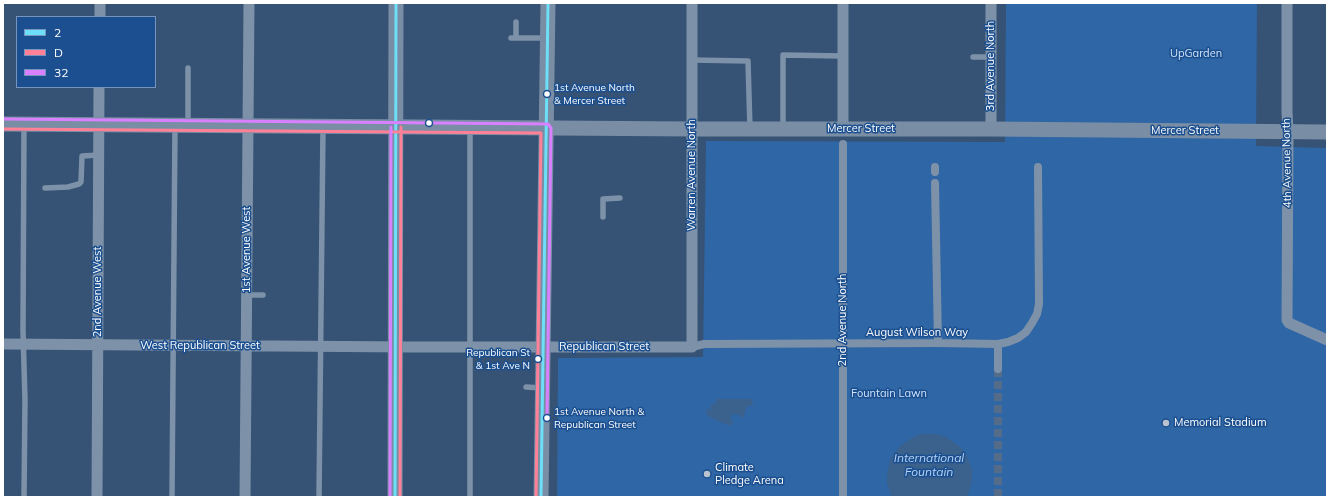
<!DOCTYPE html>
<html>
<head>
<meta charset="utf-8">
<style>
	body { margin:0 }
	#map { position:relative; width:1330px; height:500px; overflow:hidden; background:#365274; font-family:Mulish,sans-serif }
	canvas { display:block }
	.frame { position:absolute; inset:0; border:4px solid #fff; pointer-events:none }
	.legend { position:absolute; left:16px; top:16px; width:140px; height:72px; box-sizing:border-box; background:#1b4f8f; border:1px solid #7695bc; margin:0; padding:5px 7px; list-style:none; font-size:12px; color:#fff }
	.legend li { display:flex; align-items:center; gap:8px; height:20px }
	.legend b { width:20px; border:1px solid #7695bc }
</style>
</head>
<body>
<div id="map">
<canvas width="1330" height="500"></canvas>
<div class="frame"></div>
<ul class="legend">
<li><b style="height:5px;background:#6ddff8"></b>2</li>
<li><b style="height:5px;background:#ff8097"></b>D</li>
<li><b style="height:5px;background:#d880ff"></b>32</li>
</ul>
</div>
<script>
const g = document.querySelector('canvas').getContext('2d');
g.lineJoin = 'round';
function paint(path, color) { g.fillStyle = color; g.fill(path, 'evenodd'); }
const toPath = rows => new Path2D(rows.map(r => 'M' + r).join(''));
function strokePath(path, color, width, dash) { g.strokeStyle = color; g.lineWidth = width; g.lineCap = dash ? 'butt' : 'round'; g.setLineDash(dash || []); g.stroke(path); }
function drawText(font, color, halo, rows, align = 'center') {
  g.font = font + ' Mulish,sans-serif'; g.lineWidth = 3; g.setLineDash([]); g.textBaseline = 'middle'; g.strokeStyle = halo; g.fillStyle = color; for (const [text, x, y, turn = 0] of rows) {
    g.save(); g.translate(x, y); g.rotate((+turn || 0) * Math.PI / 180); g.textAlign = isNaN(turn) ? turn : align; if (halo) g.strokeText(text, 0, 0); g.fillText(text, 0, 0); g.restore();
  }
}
paint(toPath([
	[1006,3,1257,3,1256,146,1327,148,1327,497,557,497,558,358,703,357,706,141,1005,142]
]), '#2f66a5');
paint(toPath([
	[716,399,753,399,752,405,746,407,744,416,741,418,740,415,736,414,731,415,730,417,733,422,730,426,714,419,707,415,706,409,711,410,711,404,716,404],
	[922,434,936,434,946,437,960,447,965,453,972,469,972,477,971,485,967,497,892,497,887,484,887,476,890,460,900,446,914,437]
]), '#3b618d');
strokePath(toPath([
	[998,497,998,369]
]), '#546c89', 8, [8, 4]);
strokePath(toPath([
	[516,22,516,38],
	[511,38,547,38],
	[973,57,991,57],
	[692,60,748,61,750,129],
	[188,68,188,124],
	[783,129,783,55,843,56],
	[45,188,68,187,79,184,81,182,82,156,99,155],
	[603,217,603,199,620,198],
	[247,295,263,295],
	[526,387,542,388],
	[24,497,25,400,23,331,24,125],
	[172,497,175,125],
	[319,497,323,127],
	[470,497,470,127]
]), '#7d92a8', 5.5);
strokePath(toPath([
	[843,144,843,497],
	[935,172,935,167],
	[935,183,938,343],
	[998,344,998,369],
	[692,347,704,344,938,343,998,344,1008,342,1018,338,1026,332,1032,323,1037,314,1039,304,1038,167]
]), '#7d92a8', 8);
strokePath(toPath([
	[843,3,843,129],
	[991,3,991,129],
	[1287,3,1287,112,1288,132,1287,320,1289,323,1327,340],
	[100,17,100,3],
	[3,344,411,347,692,347,692,3],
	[97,497,99,87],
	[245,497,249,3]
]), '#7d92a8', 11);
strokePath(toPath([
	[3,124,692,129,991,129,1327,132],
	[395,497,396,3],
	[541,497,548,3]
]), '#798da4', 15);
strokePath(toPath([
	[395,497,396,3],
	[541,497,548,3]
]), '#6ddff8', 3);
strokePath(toPath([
	[3,129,541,133,536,497],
	[400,497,401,127]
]), '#ff8097', 3);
strokePath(toPath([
	[3,119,548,124,551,128,547,418],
	[390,497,391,127]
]), '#d880ff', 3);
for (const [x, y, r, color] of [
	[547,94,3.5,"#fff"],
	[429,123,3.5,"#fff"],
	[538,359,3.5,"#fff"],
	[547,418,3.5,"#fff"],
	[1166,423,4,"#b9c2ce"],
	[707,474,4,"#b9c2ce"]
]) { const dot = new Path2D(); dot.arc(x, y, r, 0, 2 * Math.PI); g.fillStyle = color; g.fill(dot); strokePath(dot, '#1b4f8f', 1.5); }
drawText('10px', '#fff', '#1b4f8f', [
	["1st Avenue North",554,88],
	["& Mercer Street",554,101],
	["Republican St",530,353,"right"],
	["& 1st Ave N",530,366,"right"],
	["1st Avenue North &",554,412],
	["Republican Street",554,425]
], 'left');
drawText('11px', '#cfe3fa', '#1b4f8f', [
	["UpGarden",1196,54],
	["Fountain Lawn",889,394]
]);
drawText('11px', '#fff', '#1b4f8f', [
	["3rd Avenue North",991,66,-90],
	["Mercer Street",861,129],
	["Mercer Street",1185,131],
	["4th Avenue North",1287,163,-91],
	["Warren Avenue North",692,175,-90],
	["1st Avenue West",247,250,-90],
	["2nd Avenue West",98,292,-90],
	["2nd Avenue North",843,320,-90],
	["August Wilson Way",917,333],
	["West Republican Street",200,346],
	["Republican Street",604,347]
]);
drawText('11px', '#fff', '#1b4f8f', [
	["Memorial Stadium",1174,423],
	["Climate",715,468],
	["Pledge Arena",715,481]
], 'left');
drawText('italic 12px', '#b5d3f5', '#1b4f8f', [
	["International",929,458],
	["Fountain",929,472]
]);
</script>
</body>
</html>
